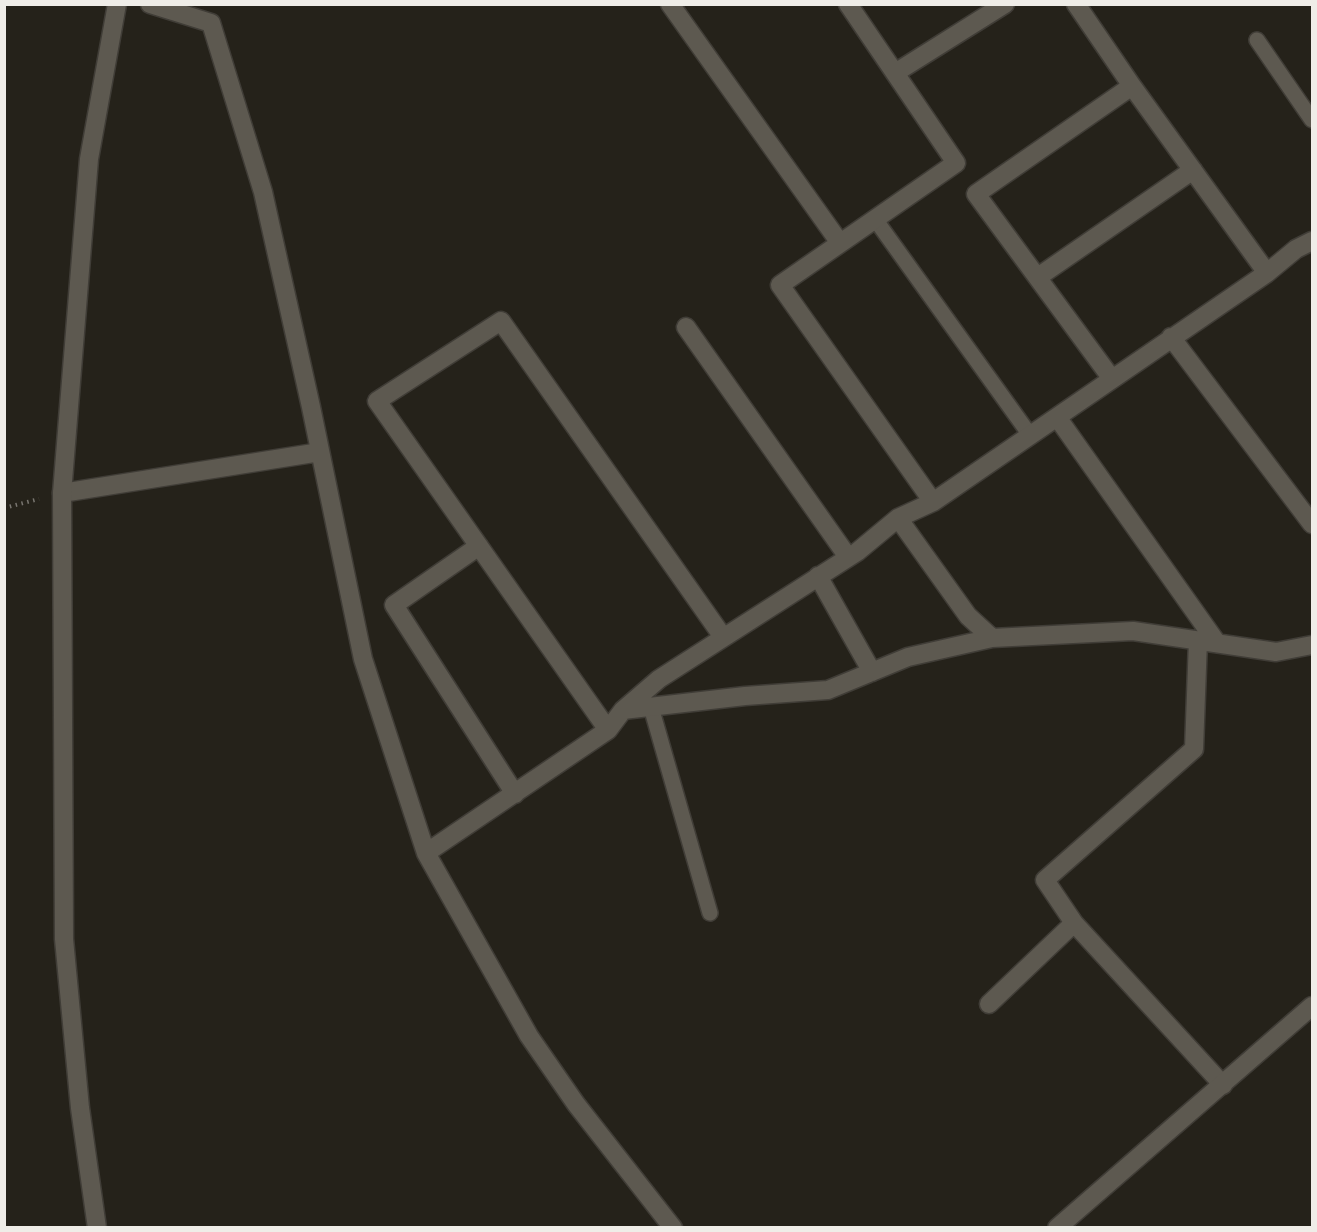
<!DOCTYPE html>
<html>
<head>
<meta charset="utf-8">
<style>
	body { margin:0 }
	#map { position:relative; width:1317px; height:1232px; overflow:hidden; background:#25221a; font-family:Ubuntu,sans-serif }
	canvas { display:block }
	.frame { position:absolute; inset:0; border:6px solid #efede8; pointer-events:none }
</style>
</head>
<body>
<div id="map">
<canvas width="1317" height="1232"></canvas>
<div class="frame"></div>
</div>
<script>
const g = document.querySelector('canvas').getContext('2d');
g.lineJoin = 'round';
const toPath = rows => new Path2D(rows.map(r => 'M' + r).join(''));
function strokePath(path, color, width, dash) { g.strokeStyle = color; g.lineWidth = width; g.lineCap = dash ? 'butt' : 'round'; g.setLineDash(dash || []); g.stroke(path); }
const service = toPath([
	[1257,40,1312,120],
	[875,219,1030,435],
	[651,707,710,913]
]);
const minor = toPath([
	[150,4,211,23,263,192,311,407,363,659,426,853,529,1036,576,1104,673,1228],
	[670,4,840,243],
	[848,4,956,163,780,285,933,502],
	[1076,4,1132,86,976,194,1112,379],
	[895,73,1005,4],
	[1132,86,1267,273],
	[1038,277,1193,170],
	[686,327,848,557],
	[1171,337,1312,524],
	[1057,417,1217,643],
	[62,493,320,452],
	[898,518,968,616,992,638,1133,631,1276,652,1312,645],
	[479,546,394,605,515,794],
	[818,576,872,672],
	[1198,640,1194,749,1045,880,1074,923,1223,1085],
	[623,710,745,696,828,690,908,657,992,638],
	[608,730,377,401,501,321,723,637],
	[426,853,608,730,623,710,659,679,857,552,898,518,933,502,1267,273,1296,249,1312,241],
	[989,1004,1074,923]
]);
const tertiary = toPath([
	[97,1228,80,1108,64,939,62,493,89,159,117,4],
	[1057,1228,1312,1006]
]);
strokePath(service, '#403d37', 18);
strokePath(minor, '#403d37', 21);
strokePath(tertiary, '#403d37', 21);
strokePath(toPath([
	[4,508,39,499]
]), '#797670', 4, [1.5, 4.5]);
strokePath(service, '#5d5950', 15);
strokePath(minor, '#5d5950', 18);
strokePath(tertiary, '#5d5950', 18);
</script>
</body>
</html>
